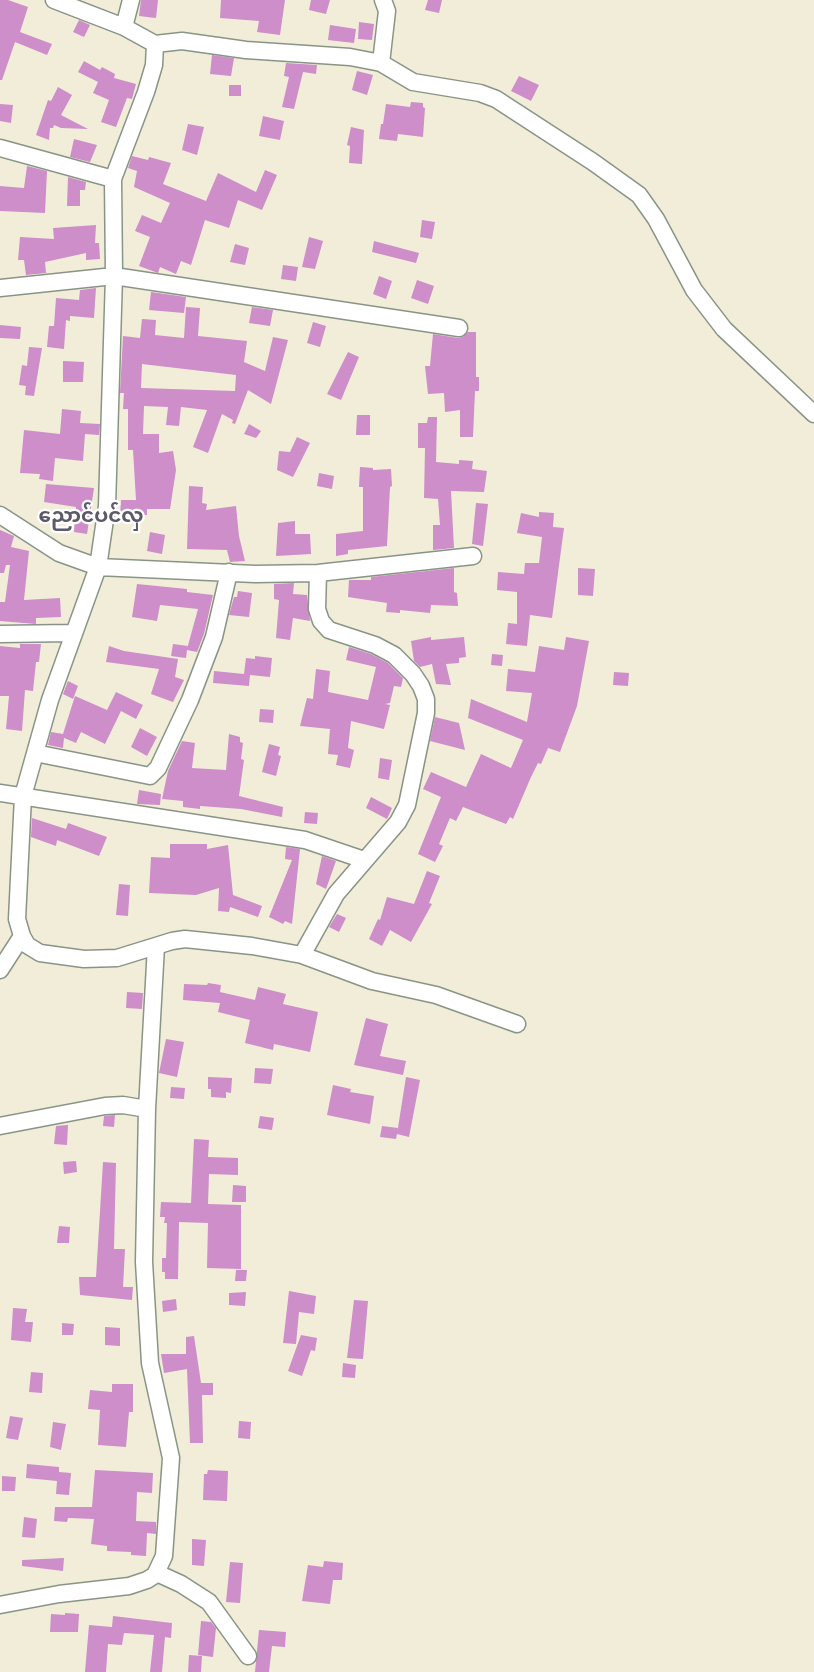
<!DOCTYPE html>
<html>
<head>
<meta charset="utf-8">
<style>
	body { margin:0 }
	canvas { display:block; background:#f1edd9 }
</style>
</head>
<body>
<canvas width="814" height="1672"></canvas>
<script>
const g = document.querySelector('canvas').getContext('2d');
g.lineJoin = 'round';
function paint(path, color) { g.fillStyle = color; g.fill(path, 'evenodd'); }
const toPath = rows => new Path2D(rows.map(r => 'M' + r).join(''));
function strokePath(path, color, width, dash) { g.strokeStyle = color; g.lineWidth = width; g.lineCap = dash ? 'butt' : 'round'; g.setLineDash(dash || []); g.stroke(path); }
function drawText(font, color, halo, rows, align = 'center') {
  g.font = font + ' "Shantell Sans","Noto Sans Myanmar",sans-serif'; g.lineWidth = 4.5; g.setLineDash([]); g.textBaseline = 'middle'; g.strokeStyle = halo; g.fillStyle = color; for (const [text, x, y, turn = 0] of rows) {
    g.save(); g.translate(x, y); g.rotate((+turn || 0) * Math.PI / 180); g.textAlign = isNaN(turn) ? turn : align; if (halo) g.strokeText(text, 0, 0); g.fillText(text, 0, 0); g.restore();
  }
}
paint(toPath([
	[0,0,8,0,28,7,20,32,52,44,47,55,15,42,2,80,0,80],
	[141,0,158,0,156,18,139,16],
	[221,0,285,0,280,35,257,32,259,21,220,18],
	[311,0,330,0,326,14,309,10],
	[428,0,442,0,439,13,425,10],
	[79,20,90,25,84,37,73,32],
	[359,22,374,24,372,40,358,39],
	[330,25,356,29,354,43,328,40],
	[212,55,234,58,231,76,210,74],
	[84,61,100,70,102,67,115,74,114,78,136,84,132,99,127,98,116,127,101,122,109,100,93,93,98,82,78,72],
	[286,63,317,65,316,74,303,72,294,109,282,107,289,77,284,76],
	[357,71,373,75,367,95,352,90],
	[519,76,539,85,531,101,511,91],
	[229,85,241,85,241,96,229,96],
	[58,87,72,95,61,115,88,129,61,128,54,125,53,128,50,128,49,140,36,135,48,100,51,101],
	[411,102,423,103,423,107,425,108,423,137,398,134,397,141,379,139,381,124,383,124,386,104,410,107],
	[0,104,13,105,11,123,0,121],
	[263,116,284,121,280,140,259,136],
	[188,124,204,127,197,155,182,150],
	[351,127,364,130,362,164,349,163,350,146,347,145],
	[74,139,97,145,90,162,70,157],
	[132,156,148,160,149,157,171,163,163,184,206,201,218,173,256,192,265,170,277,175,262,210,238,200,229,228,205,220,191,265,181,261,176,274,160,267,158,273,139,266,150,237,135,231,142,215,161,223,170,203,134,187,137,171,128,168],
	[27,166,47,171,45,213,0,211,0,186,24,188],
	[68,177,86,182,85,190,80,190,80,206,67,206],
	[422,220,435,222,432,239,420,237],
	[96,225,95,243,99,243,100,259,86,260,86,253,45,262,46,273,26,275,24,260,18,260,20,237,54,239,53,228],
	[309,237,323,241,315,269,302,267],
	[374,241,419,253,416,263,372,252],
	[235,244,249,248,245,265,230,262],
	[283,265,298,267,296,281,281,279],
	[379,276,392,281,386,299,373,294],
	[417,280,434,286,428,304,411,298],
	[96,288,94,318,70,316,70,321,66,320,64,349,47,347,49,326,54,326,56,298,79,300,80,290],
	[151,292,186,297,184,313,149,310],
	[186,307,200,308,198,336,247,341,244,362,265,371,273,337,288,340,271,404,248,390,235,424,232,423,233,420,222,414,208,453,193,447,207,410,181,407,179,426,166,425,168,407,144,406,143,434,159,434,159,453,173,451,176,470,170,509,147,509,147,515,120,515,121,500,136,500,133,450,128,450,128,409,123,409,124,393,120,393,123,336,140,338,142,319,156,320,155,335,184,338],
	[142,364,236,375,235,391,141,388],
	[252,307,273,310,270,326,249,323],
	[313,322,326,326,320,347,307,343],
	[0,325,21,327,20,339,0,338],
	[468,332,476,332,476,377,479,377,479,391,475,391,473,437,460,437,460,410,445,412,444,393,428,394,425,366,430,366,433,334,458,338,463,337],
	[29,347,42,348,34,396,25,395,26,386,19,385,22,365,27,366],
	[348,352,359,357,341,400,327,394],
	[63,361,84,362,83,382,63,382],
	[62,409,81,411,80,423,100,424,99,435,85,434,83,461,55,458,53,481,39,479,40,474,20,473,24,430,60,434],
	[357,415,370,415,370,435,356,435],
	[428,417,437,417,436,462,459,464,459,460,473,461,472,469,487,471,484,492,451,491,454,548,433,550,433,525,440,525,438,499,424,498,425,448,418,448,418,423,427,423],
	[249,424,261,431,256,438,244,434],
	[297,437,310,443,293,477,277,470,279,451,290,452],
	[360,467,373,468,373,470,391,469,392,486,390,487,387,546,348,550,348,554,336,556,336,534,363,531,363,487,359,487],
	[319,473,334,476,332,489,317,486],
	[46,484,94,488,87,534,74,532,76,507,44,502],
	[189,486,203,487,202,503,207,504,206,510,236,506,239,536,245,561,230,562,227,550,187,549],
	[476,503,488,504,483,546,472,544],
	[539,512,554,513,553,527,564,528,552,618,530,615,527,646,506,644,508,623,517,624,517,592,497,590,498,572,524,574,525,563,539,563,542,537,517,533,521,513,539,517],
	[295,521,295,534,310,534,311,554,276,556,278,523],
	[0,530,14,536,11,547,29,551,24,600,60,598,61,617,36,618,36,624,0,621,0,602,5,602,10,565,6,565,4,573,0,573],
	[150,532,165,535,162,554,147,551],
	[454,568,454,592,457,593,458,606,431,605,430,613,400,610,400,613,386,612,387,603,348,597,349,580,371,580,371,577],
	[578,568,595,569,593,596,578,595],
	[294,583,293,594,307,595,310,621,293,618,290,640,276,638,279,600,274,599,274,584],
	[137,584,187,589,187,592,213,595,204,634,197,652,187,650,186,658,171,656,173,644,188,646,187,649,198,609,160,605,157,621,132,617],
	[238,591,252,593,249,617,229,615,234,597,237,597],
	[431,637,431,640,464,637,466,657,459,658,459,663,446,664,451,685,436,684,432,664,420,667,414,661,411,641],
	[566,637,589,641,577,706,560,752,548,748,541,764,538,763,531,777,513,819,510,817,506,824,463,807,456,821,450,818,439,844,443,846,435,862,418,854,441,797,423,789,431,772,466,787,481,754,511,768,523,740,468,718,471,699,527,722,532,693,506,691,508,669,535,672,539,646,564,650],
	[20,644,41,644,39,662,36,662,33,691,25,690,22,731,6,729,9,696,0,696,0,646,20,648],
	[109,646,124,651,178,659,175,677,184,680,173,702,151,694,159,669,106,662],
	[349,647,371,654,388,663,403,678,401,687,394,686,390,703,385,704,390,705,384,729,351,721,348,748,354,750,350,768,336,765,338,755,328,754,330,729,300,726,307,698,313,699,316,669,330,671,328,692,368,700,376,667,346,660],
	[492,654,503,655,502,666,491,665],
	[255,656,272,658,270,677,250,675,249,686,213,683,214,671,244,674,246,658,255,659],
	[614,672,629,673,628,686,613,685],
	[68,681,78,686,73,699,63,694],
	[116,692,143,705,136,719,121,711,105,744,81,732,76,743,64,738,63,748,48,745,51,732,63,734,75,696,107,710],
	[260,709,274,710,273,723,259,722],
	[435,717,459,723,465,750,430,741],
	[140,728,157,737,147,756,131,747],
	[229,734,240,737,240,742,243,743,241,759,244,760,239,796,283,807,282,817,241,809,200,806,200,809,183,807,183,801,162,799,168,771,182,741,195,743,192,768,226,770],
	[269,744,280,747,278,755,281,756,276,776,262,772],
	[380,758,392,760,389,780,378,778],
	[139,790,161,794,160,805,137,804],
	[371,797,392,808,387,819,366,808],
	[305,812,318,813,317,824,304,823],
	[32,818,66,829,68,823,107,837,99,856,57,840,56,846,31,837],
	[170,844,207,844,207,849,228,845,233,895,262,906,258,917,230,907,229,912,218,911,219,888,196,895,149,893,151,857,170,858],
	[286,847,300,849,292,924,285,921,283,924,269,917,292,860,285,859],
	[322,856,336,861,326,889,316,884],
	[427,871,440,876,429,903,432,904,411,942,390,930,382,946,369,939,378,919,380,920,387,897,414,904],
	[119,884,130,885,128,916,116,915],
	[337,914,346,918,339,932,329,927],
	[208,983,221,985,220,992,255,1000,258,987,286,994,283,1004,318,1012,310,1052,274,1044,273,1050,245,1043,250,1020,218,1012,220,1003,183,1000,184,984,207,985],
	[127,992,143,993,142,1009,126,1008],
	[366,1018,388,1024,380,1056,406,1061,403,1075,354,1065],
	[166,1039,184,1042,177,1077,159,1073],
	[255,1068,273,1069,271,1084,254,1083],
	[208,1077,232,1078,231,1093,226,1092,226,1098,211,1097,211,1089,208,1089],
	[406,1077,420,1080,409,1137,397,1134,396,1139,380,1137,382,1126,398,1128,397,1134],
	[333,1085,351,1089,350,1092,374,1096,370,1124,327,1115],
	[171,1087,185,1088,184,1099,170,1098],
	[115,1115,114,1127,103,1126,104,1116],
	[260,1116,274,1118,272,1130,258,1128],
	[68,1125,67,1145,54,1144,56,1126],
	[194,1139,209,1140,208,1157,238,1158,238,1175,209,1174,208,1204,241,1205,241,1269,207,1268,208,1223,179,1222,178,1279,165,1279,165,1272,162,1272,162,1258,166,1258,167,1223,164,1223,165,1217,160,1217,161,1202,191,1203],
	[76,1161,77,1172,64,1174,63,1162],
	[103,1162,116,1163,114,1249,125,1249,123,1287,133,1287,132,1300,80,1295,79,1277,96,1277],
	[233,1185,246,1186,246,1202,232,1202],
	[59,1226,70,1227,69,1243,57,1243],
	[236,1270,247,1270,246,1281,235,1281],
	[289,1291,316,1296,314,1314,299,1312,296,1344,283,1343],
	[246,1292,245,1306,229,1305,229,1293],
	[176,1299,177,1310,163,1312,162,1301],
	[354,1300,368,1301,363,1359,347,1358],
	[13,1308,27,1309,25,1322,33,1322,31,1342,11,1340],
	[62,1323,74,1324,73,1335,62,1335],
	[105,1327,120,1328,120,1346,105,1345],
	[301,1335,317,1338,315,1351,311,1350,302,1376,288,1371],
	[194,1336,201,1383,213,1383,213,1395,202,1395,203,1443,190,1443,187,1369,164,1373,161,1354,186,1354,186,1337],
	[343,1363,356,1365,355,1378,342,1377],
	[31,1372,43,1373,42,1393,29,1392],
	[112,1384,133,1384,133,1412,129,1412,126,1447,98,1445,100,1410,88,1409,90,1390,112,1392],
	[10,1416,23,1418,18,1440,6,1438],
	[239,1421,251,1422,250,1439,238,1438],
	[53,1422,66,1424,61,1450,50,1447],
	[27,1464,59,1467,59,1472,71,1473,69,1495,56,1494,57,1481,26,1478],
	[95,1470,153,1473,152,1493,137,1492,136,1521,156,1522,156,1534,147,1533,146,1556,131,1555,131,1552,107,1551,107,1546,91,1544,94,1519,68,1518,67,1522,54,1521,55,1507,92,1507],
	[208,1470,228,1471,227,1501,203,1500,204,1474,207,1474],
	[2,1476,16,1477,15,1491,2,1491],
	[24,1517,37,1519,35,1538,22,1537],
	[192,1539,206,1540,204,1566,192,1565],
	[64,1558,63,1571,22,1566,22,1560],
	[324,1561,343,1563,342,1580,333,1580,330,1604,302,1601,308,1565,323,1567],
	[230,1562,243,1563,240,1603,226,1602],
	[65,1613,79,1614,78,1632,50,1632,51,1614,65,1615],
	[113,1616,172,1623,171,1638,165,1637,162,1672,150,1672,154,1635,124,1633,122,1645,108,1644,106,1672,85,1672,89,1625,112,1627],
	[201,1621,211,1622,216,1628,213,1657,198,1655],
	[259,1630,286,1632,285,1647,272,1646,269,1672,255,1672],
	[189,1655,202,1656,201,1672,188,1672]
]), '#cd8eca');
const minor = toPath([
	[54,0,124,27,155,44,182,41,246,50,350,57,381,63,413,82,480,93,496,99,593,162,639,195,656,219,694,290,724,329,814,414],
	[124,27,131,0],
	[155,44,154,65,146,92,113,179,114,276,107,506,98,567,50,700,23,796,17,919,22,936,27,945,40,953,84,959,117,958,172,941,185,939,252,946,302,955,372,981,436,995,517,1024],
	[381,63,387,11,383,0],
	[0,148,113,179],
	[0,288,114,276,459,328],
	[0,515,59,553,98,567,255,574,318,573,473,556],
	[0,634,72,633],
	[35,753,150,776,158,768,190,700,214,637,229,572],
	[0,793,305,840,364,860],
	[302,955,336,894,398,822,407,805,426,713,426,699,421,686,413,674,394,655,375,645,329,630,321,621,317,609,318,573],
	[0,970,22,936],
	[0,1126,105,1106,123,1105,147,1109],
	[157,1573,181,1584,209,1602,248,1656],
	[0,1605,59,1594,129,1586,147,1580,155,1575,164,1556,171,1458,150,1363,144,1262,147,1109,156,946]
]);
strokePath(minor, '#889586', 19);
strokePath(minor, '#fff', 16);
drawText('bold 20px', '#5c5968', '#fff', [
	["ညောင်ပင်လှ",91,517]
]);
</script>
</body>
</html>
